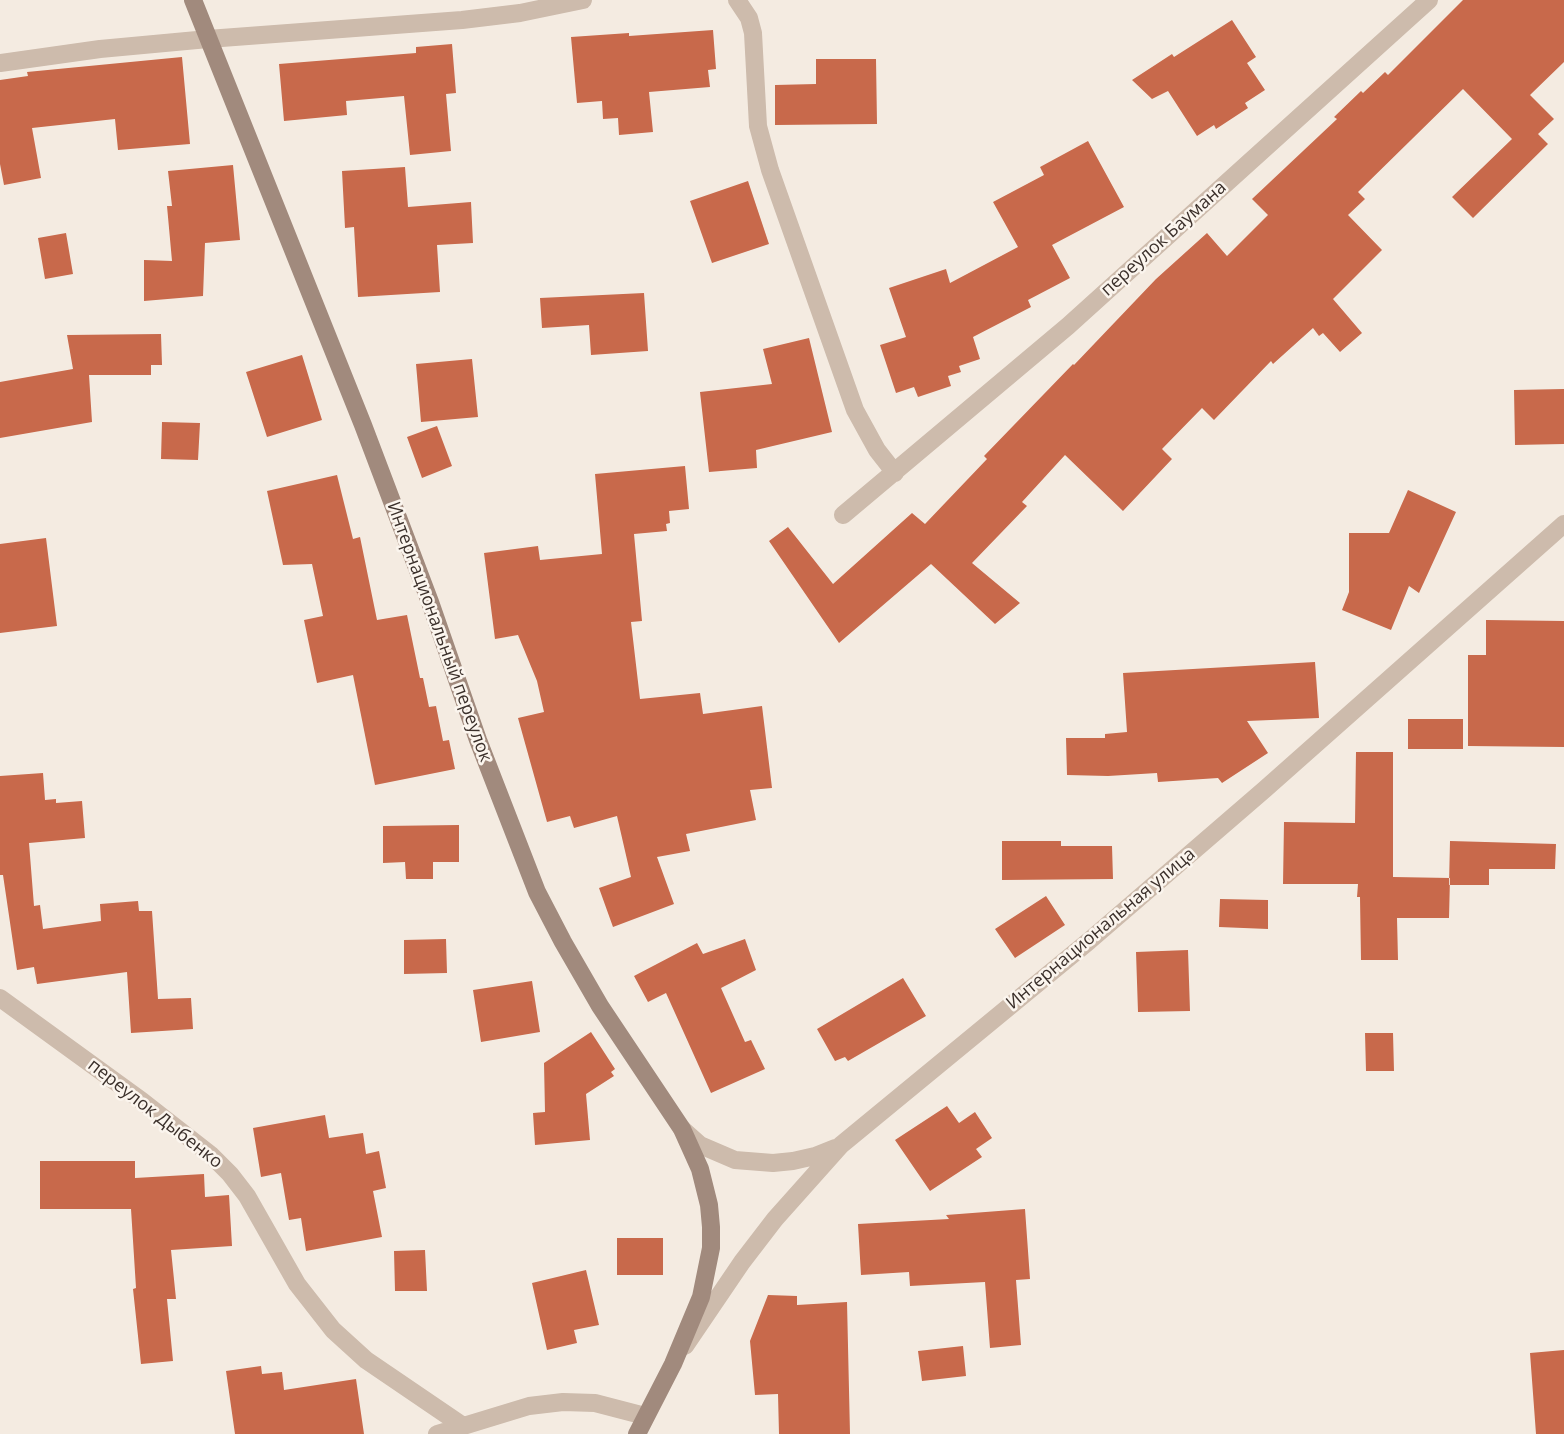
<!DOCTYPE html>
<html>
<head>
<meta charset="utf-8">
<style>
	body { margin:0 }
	canvas { display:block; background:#f4ebe1 }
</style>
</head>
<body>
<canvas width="1564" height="1434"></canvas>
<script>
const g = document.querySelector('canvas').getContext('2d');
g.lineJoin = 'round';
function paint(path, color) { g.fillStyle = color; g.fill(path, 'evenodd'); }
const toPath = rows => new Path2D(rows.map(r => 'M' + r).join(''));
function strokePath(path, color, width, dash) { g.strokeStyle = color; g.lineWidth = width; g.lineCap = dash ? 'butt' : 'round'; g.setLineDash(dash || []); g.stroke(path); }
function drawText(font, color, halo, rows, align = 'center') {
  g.font = font + ' "Open Sans",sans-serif'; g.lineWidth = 5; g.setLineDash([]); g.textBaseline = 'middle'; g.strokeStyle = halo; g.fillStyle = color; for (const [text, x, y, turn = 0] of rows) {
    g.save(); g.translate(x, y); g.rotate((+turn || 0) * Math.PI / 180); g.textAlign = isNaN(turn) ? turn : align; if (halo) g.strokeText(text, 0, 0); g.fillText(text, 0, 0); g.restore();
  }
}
paint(toPath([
	[1463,0,1564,0,1564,62,1530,95,1554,119,1538,134,1548,144,1473,218,1452,197,1512,139,1463,89,1358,192,1365,199,1348,215,1382,250,1333,299,1362,333,1340,352,1323,333,1319,336,1313,328,1273,364,1271,361,1214,420,1202,408,1162,449,1172,459,1123,511,1065,455,1022,502,1027,506,972,563,1020,603,995,624,931,564,839,643,769,541,788,527,833,584,912,513,925,524,987,459,984,456,1073,364,1074,365,1156,279,1207,233,1227,256,1268,215,1252,199,1337,119,1334,117,1361,91,1363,93,1385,72,1388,75],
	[1232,20,1256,57,1247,63,1265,90,1245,103,1248,108,1216,129,1214,125,1197,136,1168,91,1152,99,1132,80,1172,54,1174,57],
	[713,30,716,69,708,70,710,87,649,92,653,132,619,135,618,118,603,119,602,101,577,103,571,37,629,33,629,36],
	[452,44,456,93,446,94,451,151,410,155,404,96,346,101,347,115,284,121,279,64,416,53,416,47],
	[182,57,190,144,118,150,115,119,32,128,41,178,4,185,0,164,0,80,28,76,27,72],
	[816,59,876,59,877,124,775,125,775,85,816,84],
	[1088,141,1124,207,1052,245,1070,278,1028,300,1031,307,973,337,980,359,959,366,961,372,948,376,951,386,918,397,914,387,896,393,880,345,906,337,889,288,946,269,950,283,1018,247,993,202,1044,175,1040,167],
	[233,165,240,240,205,243,203,296,144,301,144,260,172,261,167,206,172,206,168,171],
	[405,167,408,207,471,202,473,243,437,245,440,292,358,297,354,227,345,228,342,171],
	[748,181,769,244,712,263,690,201],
	[66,233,73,274,45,279,38,238],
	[644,293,648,351,591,355,589,325,542,328,540,298],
	[161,334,162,365,151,365,151,375,89,375,92,422,0,438,0,382,73,369,67,335],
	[809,338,832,432,756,450,757,468,709,472,700,392,772,384,763,349],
	[302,355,322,420,267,437,246,372],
	[472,359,478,417,421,422,416,364],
	[1564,389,1564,444,1515,445,1514,390],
	[162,422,200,423,198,460,161,459],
	[437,426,452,466,422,478,407,437],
	[685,466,689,509,669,511,670,523,666,524,667,531,634,534,642,621,631,622,640,699,700,693,703,714,762,706,772,788,750,790,756,820,686,834,690,851,657,857,674,904,613,927,599,888,631,877,617,816,574,828,570,816,547,822,518,718,544,712,537,681,518,635,495,639,484,553,538,546,540,560,602,554,595,474],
	[337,475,353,539,360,537,377,620,407,615,420,678,423,678,429,707,436,706,443,741,449,740,455,769,375,785,353,675,317,683,304,620,323,616,312,564,283,565,267,491],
	[1408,490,1456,512,1419,593,1409,586,1391,630,1342,610,1349,592,1349,533,1389,533],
	[46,538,57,626,0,633,0,544],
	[1486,620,1564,621,1564,747,1468,746,1468,655,1486,655],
	[1315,662,1319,718,1247,721,1268,753,1222,783,1218,778,1158,782,1157,773,1108,776,1067,775,1066,738,1105,738,1105,734,1127,732,1123,673],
	[1408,719,1463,719,1463,749,1408,749],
	[1356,752,1393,752,1393,877,1450,878,1449,918,1397,918,1398,960,1361,960,1360,897,1357,897,1358,884,1283,884,1284,822,1355,823],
	[43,773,45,800,56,799,56,803,82,801,85,838,29,843,34,906,40,905,43,929,101,921,100,904,138,901,139,911,152,911,158,999,191,998,193,1029,131,1033,127,972,37,984,34,967,17,970,3,875,0,875,0,776],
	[459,825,459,862,433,862,433,879,406,879,405,862,383,863,383,826],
	[1002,841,1061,841,1061,846,1112,846,1113,879,1002,880],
	[1450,841,1556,844,1555,869,1489,869,1489,885,1449,885],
	[1046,896,1065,925,1015,958,995,929],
	[1220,899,1268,900,1268,929,1219,927],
	[446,939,447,973,404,974,404,940],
	[745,939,756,970,721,988,745,1042,751,1040,765,1069,711,1093,666,993,648,1002,634,976,697,943,703,954],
	[1188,950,1190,1011,1138,1012,1136,952],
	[903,978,926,1016,848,1061,845,1057,835,1061,817,1029],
	[532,981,540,1032,481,1042,473,990],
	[591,1032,615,1069,611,1072,614,1076,586,1094,590,1140,535,1145,533,1113,545,1112,544,1063],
	[1365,1033,1393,1033,1394,1071,1366,1071],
	[947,1106,959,1123,975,1112,992,1138,976,1149,982,1157,930,1191,895,1140],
	[325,1115,329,1138,363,1133,366,1154,379,1151,386,1188,373,1191,382,1237,306,1251,301,1218,289,1220,281,1173,261,1177,253,1128],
	[40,1161,135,1161,135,1178,204,1174,205,1197,229,1195,232,1246,171,1250,176,1299,167,1299,173,1361,141,1364,133,1289,136,1288,131,1209,40,1209],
	[1025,1209,1030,1279,1016,1280,1021,1345,990,1348,985,1282,910,1286,909,1272,861,1275,858,1224,949,1219,946,1215],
	[617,1238,663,1238,663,1275,617,1275],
	[425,1250,427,1291,395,1291,394,1251],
	[586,1270,599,1325,574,1330,577,1343,547,1350,532,1283],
	[768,1295,797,1296,797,1305,847,1302,850,1434,779,1434,778,1394,755,1395,750,1341],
	[963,1346,966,1376,922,1381,918,1351],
	[1564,1350,1564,1434,1536,1434,1530,1353],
	[261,1366,262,1374,282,1372,284,1390,356,1379,364,1434,235,1434,226,1371]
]), '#c8694b');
strokePath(toPath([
	[737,0,749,18,753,33,758,126,770,170,855,410,877,450,895,473],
	[0,63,100,49,208,39,462,20,520,13,583,0],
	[843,515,1068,326,1429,0],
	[0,998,142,1101,211,1155,230,1174,247,1196,297,1284,333,1330,366,1360,463,1426],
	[682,1129,700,1145,735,1160,773,1163,793,1161,815,1156,835,1148],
	[685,1346,742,1262,775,1219,841,1145,1089,941,1264,790,1564,524],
	[437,1434,529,1406,563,1402,595,1403,645,1416]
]), '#cdbbac', 18);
strokePath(toPath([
	[193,0,363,425,430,602,478,740,537,892,563,942,600,1006,682,1129,700,1169,709,1205,711,1227,711,1248,701,1297,673,1364,637,1434]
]), '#a18a7d', 18);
drawText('18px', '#3b302b', '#fbf5ee', [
	["переулок Баумана",1164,239,-42],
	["Интернациональный переулок",439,632,70],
	["Интернациональная улица",1101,929,-40],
	["переулок Дыбенко",155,1114,38]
]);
</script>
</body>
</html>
